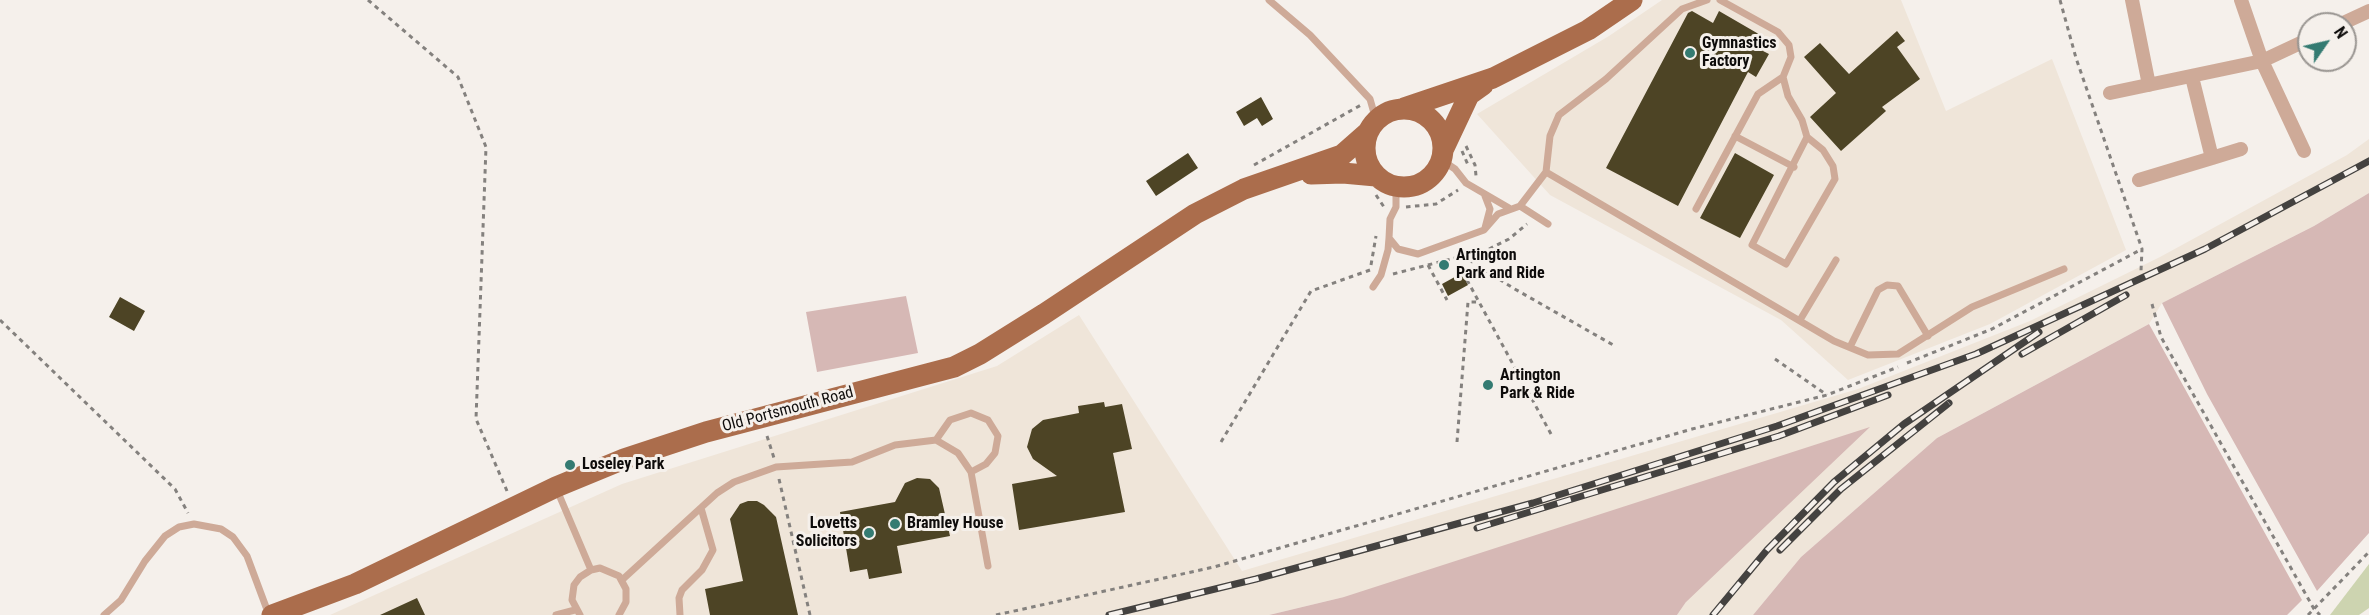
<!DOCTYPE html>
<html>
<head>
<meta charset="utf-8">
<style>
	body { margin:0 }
	#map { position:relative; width:2369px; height:615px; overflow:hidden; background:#f5f0eb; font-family:"Roboto Condensed",sans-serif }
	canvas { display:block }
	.north { position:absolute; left:2297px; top:12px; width:60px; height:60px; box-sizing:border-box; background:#f5f0eb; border:2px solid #999591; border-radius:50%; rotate:56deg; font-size:16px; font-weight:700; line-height:24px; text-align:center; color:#0e0c0b }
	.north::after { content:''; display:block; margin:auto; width:21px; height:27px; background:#347b72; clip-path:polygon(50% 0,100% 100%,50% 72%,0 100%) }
</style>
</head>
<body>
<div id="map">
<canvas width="2369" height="615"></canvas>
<div class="north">N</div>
</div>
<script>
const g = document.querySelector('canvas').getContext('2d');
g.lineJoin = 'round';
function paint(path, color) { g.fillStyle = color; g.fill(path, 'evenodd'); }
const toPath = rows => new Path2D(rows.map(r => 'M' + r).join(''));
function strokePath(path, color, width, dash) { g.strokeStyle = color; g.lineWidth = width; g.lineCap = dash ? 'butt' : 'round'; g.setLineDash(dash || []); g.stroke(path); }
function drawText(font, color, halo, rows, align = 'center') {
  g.font = font + ' "Roboto Condensed",sans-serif'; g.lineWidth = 6; g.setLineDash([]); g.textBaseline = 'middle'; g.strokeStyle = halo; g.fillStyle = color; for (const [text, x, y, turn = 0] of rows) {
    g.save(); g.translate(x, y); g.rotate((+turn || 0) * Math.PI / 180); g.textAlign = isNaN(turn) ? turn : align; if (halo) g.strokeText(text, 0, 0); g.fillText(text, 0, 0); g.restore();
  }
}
paint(toPath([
	[1662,0,1901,0,1946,111,2052,59,2126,250,1990,324,1848,380,1781,320,1550,195,1477,114,1609,36],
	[2369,139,2369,193,2314,226,2162,303,2149,324,1937,438,1801,557,1753,615,1677,615,1686,602,1344,597,1269,615,330,615,622,484,997,366,1079,315,1242,571,1858,389,2030,321,2160,257,2347,155]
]), '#efe5d9');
paint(toPath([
	[2369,193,2369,533,2317,591,2207,394,2162,303,2314,226],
	[906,296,918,353,817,372,806,312],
	[2149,324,2302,600,2287,615,1753,615,1801,557,1937,438],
	[1870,427,1686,602,1677,615,1269,615,1344,597]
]), '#d6b8b5');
paint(toPath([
	[2369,564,2369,608,2359,615,2330,615]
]), '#cdd4b0');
paint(toPath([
	[1692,11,1713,23,1719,11,1769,40,1763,51,1769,54,1756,77,1748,72,1678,206,1606,168,1688,13],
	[1897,31,1905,41,1897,47,1920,79,1882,107,1886,111,1841,151,1810,117,1836,93,1804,57,1820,43,1849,74],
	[1261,97,1273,119,1262,126,1257,118,1244,126,1236,112],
	[1188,153,1198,168,1156,196,1146,181],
	[1735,153,1774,175,1740,238,1700,218],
	[1462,273,1468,285,1448,296,1442,284],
	[120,297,145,311,134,331,109,317],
	[1104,402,1105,407,1122,404,1132,449,1113,453,1125,512,1019,530,1012,484,1057,476,1033,459,1027,447,1032,429,1043,420,1079,413,1078,406],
	[917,478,930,479,939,488,950,536,897,546,902,573,869,579,867,569,850,572,840,512,895,502,905,483],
	[748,501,757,501,764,505,776,517,798,615,710,615,705,589,743,581,730,519,740,504],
	[417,598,425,615,380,615]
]), '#4d4425');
strokePath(toPath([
	[368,0,458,77,486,147,476,419,507,491],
	[2060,0,2076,58,2142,249,2141,271],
	[1466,146,1475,165,1476,176],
	[1462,151,1468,165],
	[1254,165,1361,105],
	[1376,195,1384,207],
	[1406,207,1436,204,1458,190],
	[1463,256,1489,249,1509,239,1527,224],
	[1371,265,1376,236],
	[1428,265,1447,300],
	[1393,274,1455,258],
	[2152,304,2161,337,2314,609,2320,615],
	[0,320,175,489,188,513],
	[1775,359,1827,395],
	[1907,363,1992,329,2142,249],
	[1551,434,1455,258,1463,256,1513,288,1615,346],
	[767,436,774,458],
	[1221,442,1311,291,1370,270],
	[1457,442,1468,302,1479,302],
	[779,479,810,615],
	[996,615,1214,567,1692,429,1827,395,1898,367],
	[2308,615,2369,552]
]), '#84817e', 3, [4.5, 4.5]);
strokePath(toPath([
	[1269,0,1310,35,1370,99,1376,120],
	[1720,0,1778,32,1789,45,1791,57,1783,77,1788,96,1802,120,1807,137,1752,245,1786,264,1835,179,1833,166,1823,150,1807,137],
	[1735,136,1794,167],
	[1443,161,1455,169,1466,183,1509,208],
	[1546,172,1834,341,1868,355,1898,354,1972,307,2064,269],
	[1389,185,1396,190,1396,207,1390,219,1389,238,1398,249,1418,254,1484,230,1498,214,1520,206,1546,172,1550,136,1559,115,1606,79,1682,9,1707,0],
	[1520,206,1548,224],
	[1696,209,1758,94,1783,77],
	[1485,228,1490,209,1485,196],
	[1373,287,1381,275,1388,250,1389,238],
	[1800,320,1836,260],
	[1850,347,1878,290,1887,285,1898,286,1928,336],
	[936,440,950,420,971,413,988,420,998,436,995,453,986,464,971,472],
	[557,490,591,570],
	[622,580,717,493,734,482,776,467,852,462,895,445,936,440,958,453,971,472,988,566],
	[104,615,121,600,145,561,165,536,179,527,194,524,221,529,233,537,247,556,269,615],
	[556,615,575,610],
	[580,615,572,600,574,585,580,577,591,570,600,568,619,576,626,589,626,602,619,615],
	[680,615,679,598,682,590,702,570,713,550,701,508]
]), '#ceaa98', 7);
strokePath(toPath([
	[2132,0,2149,85],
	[2241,0,2262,61,2304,151],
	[2341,24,2369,11],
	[2110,93,2262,61,2309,39],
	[2212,158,2241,149],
	[2139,180,2212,158,2192,77]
]), '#ceaa98', 14);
strokePath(toPath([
	[1404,108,1493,78,1588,30,1632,0],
	'1365 148a39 39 0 1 1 78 0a39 39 0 1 1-78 0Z',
	[1444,148,1469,95,1483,85],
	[1311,174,1343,173,1376,176],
	[272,615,355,584,556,487,624,459,706,432,954,367,980,354,1044,314,1195,214,1244,189,1342,155,1367,133]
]), '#ab6d4c', 21);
const rail = toPath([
	[2022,354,2126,295],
	[1477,528,1779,436,1888,395],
	[1780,550,1841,489,1949,403],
	[1109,615,1256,579,1533,503,1777,426,1976,354,2205,249,2369,161],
	[1713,615,1767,550,1834,482,1904,424,2039,332]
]);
strokePath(rail, '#444240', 7);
strokePath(rail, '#f5f0eb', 4.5, [14]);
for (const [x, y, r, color] of [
	[1690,53,6,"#347b72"],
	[1444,265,6,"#347b72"],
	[1488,385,6,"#347b72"],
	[570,465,6,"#347b72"],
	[895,524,6,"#347b72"],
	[869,533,6,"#347b72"]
]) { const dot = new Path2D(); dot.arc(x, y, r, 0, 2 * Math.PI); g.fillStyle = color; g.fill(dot); strokePath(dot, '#f5f0eb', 2); }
drawText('bold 16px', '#0e0c0b', '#f5f0eb', [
	["Gymnastics",1702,44],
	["Factory",1702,62],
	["Artington",1456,256],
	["Park and Ride",1456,274],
	["Artington",1500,376],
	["Park & Ride",1500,394],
	["Loseley Park",582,465],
	["Lovetts",857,524,"right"],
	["Solicitors",857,542,"right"],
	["Bramley House",907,524]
], 'left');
drawText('16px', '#0e0c0b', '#f5f0eb', [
	["Old Portsmouth Road",788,410,-15]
]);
</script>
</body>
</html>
